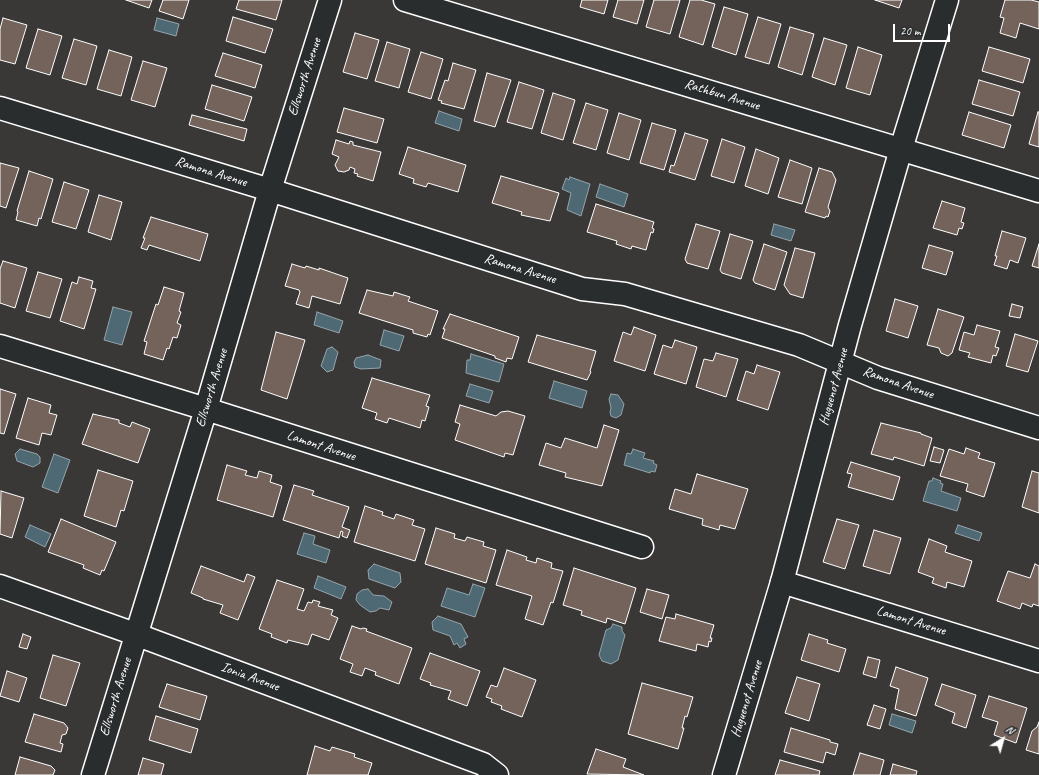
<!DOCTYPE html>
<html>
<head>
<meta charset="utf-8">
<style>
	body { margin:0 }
	#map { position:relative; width:1039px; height:775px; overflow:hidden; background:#393837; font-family:Caveat,sans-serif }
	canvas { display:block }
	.north { position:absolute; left:983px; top:719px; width:40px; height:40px; -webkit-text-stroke:3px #2a2d2e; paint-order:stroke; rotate:37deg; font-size:11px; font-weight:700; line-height:16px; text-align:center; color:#fff }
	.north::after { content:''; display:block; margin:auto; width:14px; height:18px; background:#fff; clip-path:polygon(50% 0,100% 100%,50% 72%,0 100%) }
	.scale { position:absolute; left:893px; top:24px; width:57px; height:18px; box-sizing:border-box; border:2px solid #fff; border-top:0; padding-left:5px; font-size:12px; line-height:14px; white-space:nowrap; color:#fff; -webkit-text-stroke:3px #2a2d2e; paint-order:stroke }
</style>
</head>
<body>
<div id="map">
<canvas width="1039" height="775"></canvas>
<div class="north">N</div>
<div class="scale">20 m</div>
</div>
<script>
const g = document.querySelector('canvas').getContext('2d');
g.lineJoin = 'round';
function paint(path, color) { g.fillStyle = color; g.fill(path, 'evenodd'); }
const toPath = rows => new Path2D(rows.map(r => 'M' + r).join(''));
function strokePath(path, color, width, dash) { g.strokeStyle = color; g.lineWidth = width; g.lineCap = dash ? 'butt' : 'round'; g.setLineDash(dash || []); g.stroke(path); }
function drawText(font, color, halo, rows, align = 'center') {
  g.font = font + ' Caveat,sans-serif'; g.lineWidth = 3; g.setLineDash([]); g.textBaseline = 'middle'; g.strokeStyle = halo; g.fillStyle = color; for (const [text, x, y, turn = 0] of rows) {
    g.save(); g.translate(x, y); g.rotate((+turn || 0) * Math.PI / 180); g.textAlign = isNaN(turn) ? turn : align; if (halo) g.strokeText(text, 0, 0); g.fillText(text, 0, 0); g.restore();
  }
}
const water = toPath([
	[157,18,179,24,176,36,154,30,157,18],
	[439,111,462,119,459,131,435,123,439,111],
	[570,177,590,184,581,216,567,210,571,193,562,189,566,178,569,180,570,177],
	[600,184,628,194,624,207,596,197,600,184],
	[774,224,795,230,791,241,771,235,774,224],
	[113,307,132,312,122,345,104,340,113,307],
	[317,312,343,321,339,333,314,325,317,312],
	[384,330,404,336,399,351,380,345,384,330],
	[332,347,338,352,333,370,327,372,321,366,327,349,332,347],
	[471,354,504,364,499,382,466,373,467,360,470,360,471,354],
	[368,355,381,360,380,368,361,369,355,367,354,362,356,358,368,355],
	[554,381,587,391,582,408,549,398,554,381],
	[470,384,493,391,489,403,466,396,470,384],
	[611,394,618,395,624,404,621,415,616,418,611,416,610,412,611,408,609,399,611,394],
	[20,449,37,454,40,457,40,463,33,467,17,461,15,454,20,449],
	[633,449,645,453,643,458,654,461,653,463,657,465,655,472,651,471,650,473,624,465,627,453,631,454,633,449],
	[54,454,70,460,58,493,42,487,54,454],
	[933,478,941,481,940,483,943,484,941,491,961,498,957,511,923,501,929,481,932,481,933,478],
	[30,525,51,534,45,547,25,537,30,525],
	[958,525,982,533,979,541,955,533,958,525],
	[304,533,315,536,313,544,330,550,326,563,297,554,304,533],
	[374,564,400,573,401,582,395,588,369,579,368,570,374,564],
	[318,576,346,587,341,599,314,588,318,576],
	[473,584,485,588,475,617,441,606,447,588,469,595,473,584],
	[368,589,373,595,384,596,392,602,389,610,380,608,376,611,370,612,360,605,356,600,357,594,362,590,368,589],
	[438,616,461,624,468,637,464,639,466,644,460,648,457,643,454,645,450,636,433,630,432,622,438,616],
	[613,624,622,627,622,631,625,635,618,660,611,664,602,661,599,655,606,630,611,628,613,624],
	[892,714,916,721,912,733,889,725,892,714]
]);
paint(water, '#4e6973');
strokePath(water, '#95a5ab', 1);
const building = toPath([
	[126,0,152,0,149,8,126,0],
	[163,0,189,0,183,19,159,11,163,0],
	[239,0,282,0,276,20,236,9,239,0],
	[582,0,608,0,604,14,580,7,582,0],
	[618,0,644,0,637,24,613,17,618,0],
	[654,0,680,0,670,34,646,27,654,0],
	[690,0,701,0,715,4,703,45,679,37,690,0],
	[875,0,902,0,899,8,875,0],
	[1005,0,1031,0,1039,2,1039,29,1020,23,1016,38,1000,33,1004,18,1000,17,1005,0],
	[724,7,748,14,736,55,712,47,724,7],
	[233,17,273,29,265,53,226,41,233,17],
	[758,17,781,24,769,64,745,57,758,17],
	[3,18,27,25,15,64,0,60,0,29,3,18],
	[790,27,814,34,802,75,778,67,790,27],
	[38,29,62,36,50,75,26,68,38,29],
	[355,33,379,40,367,79,343,72,355,33],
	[824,38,847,45,835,85,812,77,824,38],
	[74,39,97,46,86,85,62,78,74,39],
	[387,42,410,49,399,88,375,81,387,42],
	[858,47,882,55,870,95,846,88,858,47],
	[989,47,1030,59,1023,83,982,71,989,47],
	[109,50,132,57,121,96,97,89,109,50],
	[421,52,443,59,431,99,408,92,421,52],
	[223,53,262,65,255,88,215,76,223,53],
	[143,61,167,68,155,107,131,100,143,61],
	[453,63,476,70,464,109,441,103,442,101,438,100,445,80,448,81,453,63],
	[487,73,511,80,495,127,474,121,487,73],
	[979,80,1020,92,1013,116,972,104,979,80],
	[519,82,544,90,532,129,507,122,519,82],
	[212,85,252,97,244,121,205,109,212,85],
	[553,93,575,100,563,140,541,133,553,93],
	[586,103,608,110,596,150,573,143,586,103],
	[344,108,384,119,377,143,337,132,344,108],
	[969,112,1011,125,1004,148,962,135,969,112],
	[1038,112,1039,112,1039,147,1029,144,1038,112],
	[619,113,641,120,629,160,607,153,619,113],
	[192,115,247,129,244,141,189,125,192,115],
	[652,123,676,130,664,170,640,163,652,123],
	[685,133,708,140,695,180,669,172,671,165,674,166,685,133],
	[722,139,745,147,734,183,711,176,722,139],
	[336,140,349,144,350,141,353,142,353,145,381,152,373,181,357,176,358,174,354,173,355,169,350,167,349,170,344,172,338,171,335,165,339,157,332,154,336,140],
	[408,147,466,165,458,192,428,183,426,187,413,183,414,179,399,174,408,147],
	[756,149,779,158,768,194,745,186,756,149],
	[790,160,812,168,802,204,778,197,790,160],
	[0,163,19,168,6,208,0,206,0,163],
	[819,168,832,172,836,180,828,207,830,211,828,217,826,216,825,218,805,212,819,168],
	[29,171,53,179,41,219,39,218,37,226,16,220,18,212,17,211,29,171],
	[501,176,559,193,550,221,521,215,522,212,492,203,501,176],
	[64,182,89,190,76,229,52,222,64,182],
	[99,195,122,202,111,240,88,232,99,195],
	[942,201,965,208,961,222,964,223,962,229,959,228,957,235,933,228,942,201],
	[596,204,654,222,652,228,654,229,653,233,651,232,646,250,632,246,631,249,616,244,617,241,587,232,596,204],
	[151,217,208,234,200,261,149,245,147,250,141,248,145,238,143,238,151,217],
	[696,224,720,231,708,269,687,263,685,259,696,224],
	[1002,231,1026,238,1018,263,1010,260,1007,269,994,265,997,256,995,256,1002,231],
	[730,234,753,241,741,279,722,273,720,270,730,234],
	[764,244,787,252,775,290,755,283,753,280,764,244],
	[1039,244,1039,268,1032,266,1039,244],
	[929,245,953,252,946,275,922,268,929,245],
	[795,248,815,253,803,298,790,294,784,285,795,248],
	[3,261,27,268,15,308,0,303,0,269,3,261],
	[292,264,305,268,306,266,319,270,319,268,348,278,340,304,312,296,309,308,296,304,300,292,299,290,285,286,292,264],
	[38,272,62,279,50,318,26,311,38,272],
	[79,277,93,281,91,288,96,289,84,329,60,321,72,282,77,284,79,277],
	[164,287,184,293,179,311,181,312,177,323,181,325,177,338,173,337,169,349,167,348,163,360,144,354,147,342,144,341,156,304,158,305,164,287],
	[367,290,393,296,394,292,410,297,408,301,438,311,430,335,428,334,427,337,413,333,413,330,359,313,367,290],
	[895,299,918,306,908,338,886,331,895,299],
	[1012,304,1023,307,1020,318,1009,316,1012,304],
	[938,309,964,317,952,353,948,356,941,353,939,348,927,345,938,309],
	[450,314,519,337,512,359,507,358,506,362,495,358,495,356,442,338,445,329,443,329,450,314],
	[977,325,1000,331,995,347,999,348,996,356,993,355,991,363,968,357,970,353,959,350,964,332,974,335,977,325],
	[634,327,656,335,645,371,614,361,623,332,631,335,634,327],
	[276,332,305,340,287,399,261,390,276,332],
	[1015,334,1038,341,1028,372,1006,366,1015,334],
	[537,335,596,351,590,371,591,372,587,380,528,362,537,335],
	[675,340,697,347,686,384,654,374,663,345,672,348,675,340],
	[716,353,738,359,726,397,696,387,704,359,713,361,716,353],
	[757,365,780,372,768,410,737,400,746,371,754,374,757,365],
	[372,378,430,395,426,406,429,407,425,421,422,420,420,428,389,418,387,423,375,419,377,413,362,408,372,378],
	[0,389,16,394,4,434,0,433,0,389],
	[28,398,51,405,49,413,57,415,51,435,42,433,39,445,16,438,28,398],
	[460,405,496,416,501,412,508,411,525,416,513,455,505,453,504,457,455,440,460,424,455,422,460,405],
	[93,414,119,420,119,423,130,427,132,422,150,429,138,463,82,444,93,414],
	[881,423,921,433,921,434,932,438,924,466,894,457,893,460,871,454,881,423],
	[604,425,619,430,602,486,565,477,566,473,539,465,546,443,561,448,565,438,597,448,604,425],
	[934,447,944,450,940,463,930,461,934,447],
	[966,448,980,453,978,458,995,463,984,497,966,491,968,484,940,476,949,449,964,454,966,448],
	[851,462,900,477,893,500,848,487,852,474,847,473,851,462],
	[227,465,247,471,245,475,257,478,259,471,272,475,270,482,282,486,273,517,217,500,227,465],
	[98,470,133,481,124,511,121,510,116,527,84,516,98,470],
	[1032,471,1039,473,1039,513,1022,507,1032,471],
	[697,474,748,489,735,529,720,525,719,530,702,525,703,519,669,509,675,489,691,494,697,474],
	[294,485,314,491,312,495,349,507,342,527,350,530,347,538,342,536,343,532,341,531,339,538,283,520,294,485],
	[1,491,24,498,12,538,0,534,1,491],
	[365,506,383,512,382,515,394,519,396,514,414,520,412,525,425,529,415,561,354,542,365,506],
	[61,519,116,542,104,571,102,570,100,575,83,568,84,565,48,552,61,519],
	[837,519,859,525,845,569,823,562,837,519],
	[436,528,455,534,454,538,465,541,467,537,484,542,483,546,496,550,486,583,425,564,436,528],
	[874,530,901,538,890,574,863,566,874,530],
	[929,539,947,546,945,552,972,561,964,587,947,582,946,588,932,583,934,578,918,572,929,539],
	[507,550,527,557,526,560,536,563,537,558,552,563,551,568,563,571,553,603,551,602,543,625,525,619,532,596,496,585,507,550],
	[1035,564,1039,566,1039,606,1033,604,1032,607,1022,603,1020,609,997,601,1008,571,1030,578,1035,564],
	[201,566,244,582,247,574,255,577,238,620,220,613,223,605,203,599,203,598,191,593,201,566],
	[574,568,636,588,625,624,607,618,606,623,581,615,582,611,563,605,574,568],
	[277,580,304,589,297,609,304,611,308,602,312,603,313,600,320,602,318,606,333,610,331,615,338,618,329,640,312,634,308,645,288,640,287,643,271,637,272,634,259,629,277,580],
	[647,589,669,595,662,619,640,612,647,589],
	[676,614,714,625,710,638,712,638,711,642,709,641,708,647,697,644,696,651,659,641,666,617,675,619,676,614],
	[352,626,361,629,363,628,367,629,366,631,412,648,399,684,375,675,376,672,365,668,362,676,350,672,353,664,340,659,352,626],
	[23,634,31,637,27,649,19,647,23,634],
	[809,634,828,640,827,643,846,649,839,672,801,660,809,634],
	[430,653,480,671,467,706,448,699,451,691,430,685,431,683,420,679,430,653],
	[53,655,80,663,66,706,40,698,53,655],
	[868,657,880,660,876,678,863,674,868,657],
	[896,667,928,678,916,716,895,709,899,689,890,686,896,667],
	[504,668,536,680,522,717,501,709,502,706,491,702,492,699,486,697,491,685,497,687,504,668],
	[7,671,27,678,19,702,0,696,7,671],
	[797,677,820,684,809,721,785,713,797,677],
	[642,683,693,697,687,717,685,716,682,728,684,728,678,749,628,734,642,683],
	[167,684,207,696,200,720,159,707,167,684],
	[942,684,976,695,966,728,952,723,955,713,935,705,942,684],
	[989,696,1027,708,1016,743,994,735,998,722,982,717,989,696],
	[874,705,886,709,880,729,867,725,874,705],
	[34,714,64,723,68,728,66,734,62,735,60,743,63,744,61,752,25,742,34,714],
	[156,716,198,729,191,753,149,740,156,716],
	[1039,722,1039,754,1026,750,1032,731,1037,727,1039,722],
	[791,728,830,740,830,742,838,744,835,755,826,752,823,763,784,752,791,728],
	[315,746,330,751,332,747,355,754,354,757,372,763,368,775,307,775,315,746],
	[596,749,626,759,623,767,644,775,587,774,596,749],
	[860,753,884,760,880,775,853,775,860,753],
	[20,757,51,766,55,770,53,775,15,775,20,757],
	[143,758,164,764,161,775,138,775,143,758],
	[780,760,820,771,819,775,775,775,780,760],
	[893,764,917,771,916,775,890,775,893,764]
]);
paint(building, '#73635a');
strokePath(building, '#fff', 1);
const minor = toPath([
	[405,0,1039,191],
	[0,108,270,190,582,289,625,294,799,345,878,378,1039,428],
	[0,346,206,409,642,547],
	[782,582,1039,661],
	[0,586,135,634,483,764,497,775],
	[93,775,206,409,270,190,330,0]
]);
const tertiary = toPath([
	[724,775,782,582,850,325,901,149,947,0]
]);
strokePath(minor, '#fff', 25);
strokePath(tertiary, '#fff', 25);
strokePath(minor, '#2a2d2e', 22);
strokePath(tertiary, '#2a2d2e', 22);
drawText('14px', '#fff', '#2a2d2e', [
	["Ellsworth Avenue",305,77,-72],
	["Rathbun Avenue",722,95,17],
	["Ramona Avenue",211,172,17],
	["Ramona Avenue",520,269,17],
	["Ramona Avenue",898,383,19],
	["Huguenot Avenue",834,387,-75],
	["Ellsworth Avenue",212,388,-73],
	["Lamont Avenue",321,446,18],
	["Lamont Avenue",911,621,17],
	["Ionia Avenue",250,677,20],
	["Ellsworth Avenue",116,697,-73],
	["Huguenot Avenue",747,699,-73]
]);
</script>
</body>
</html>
